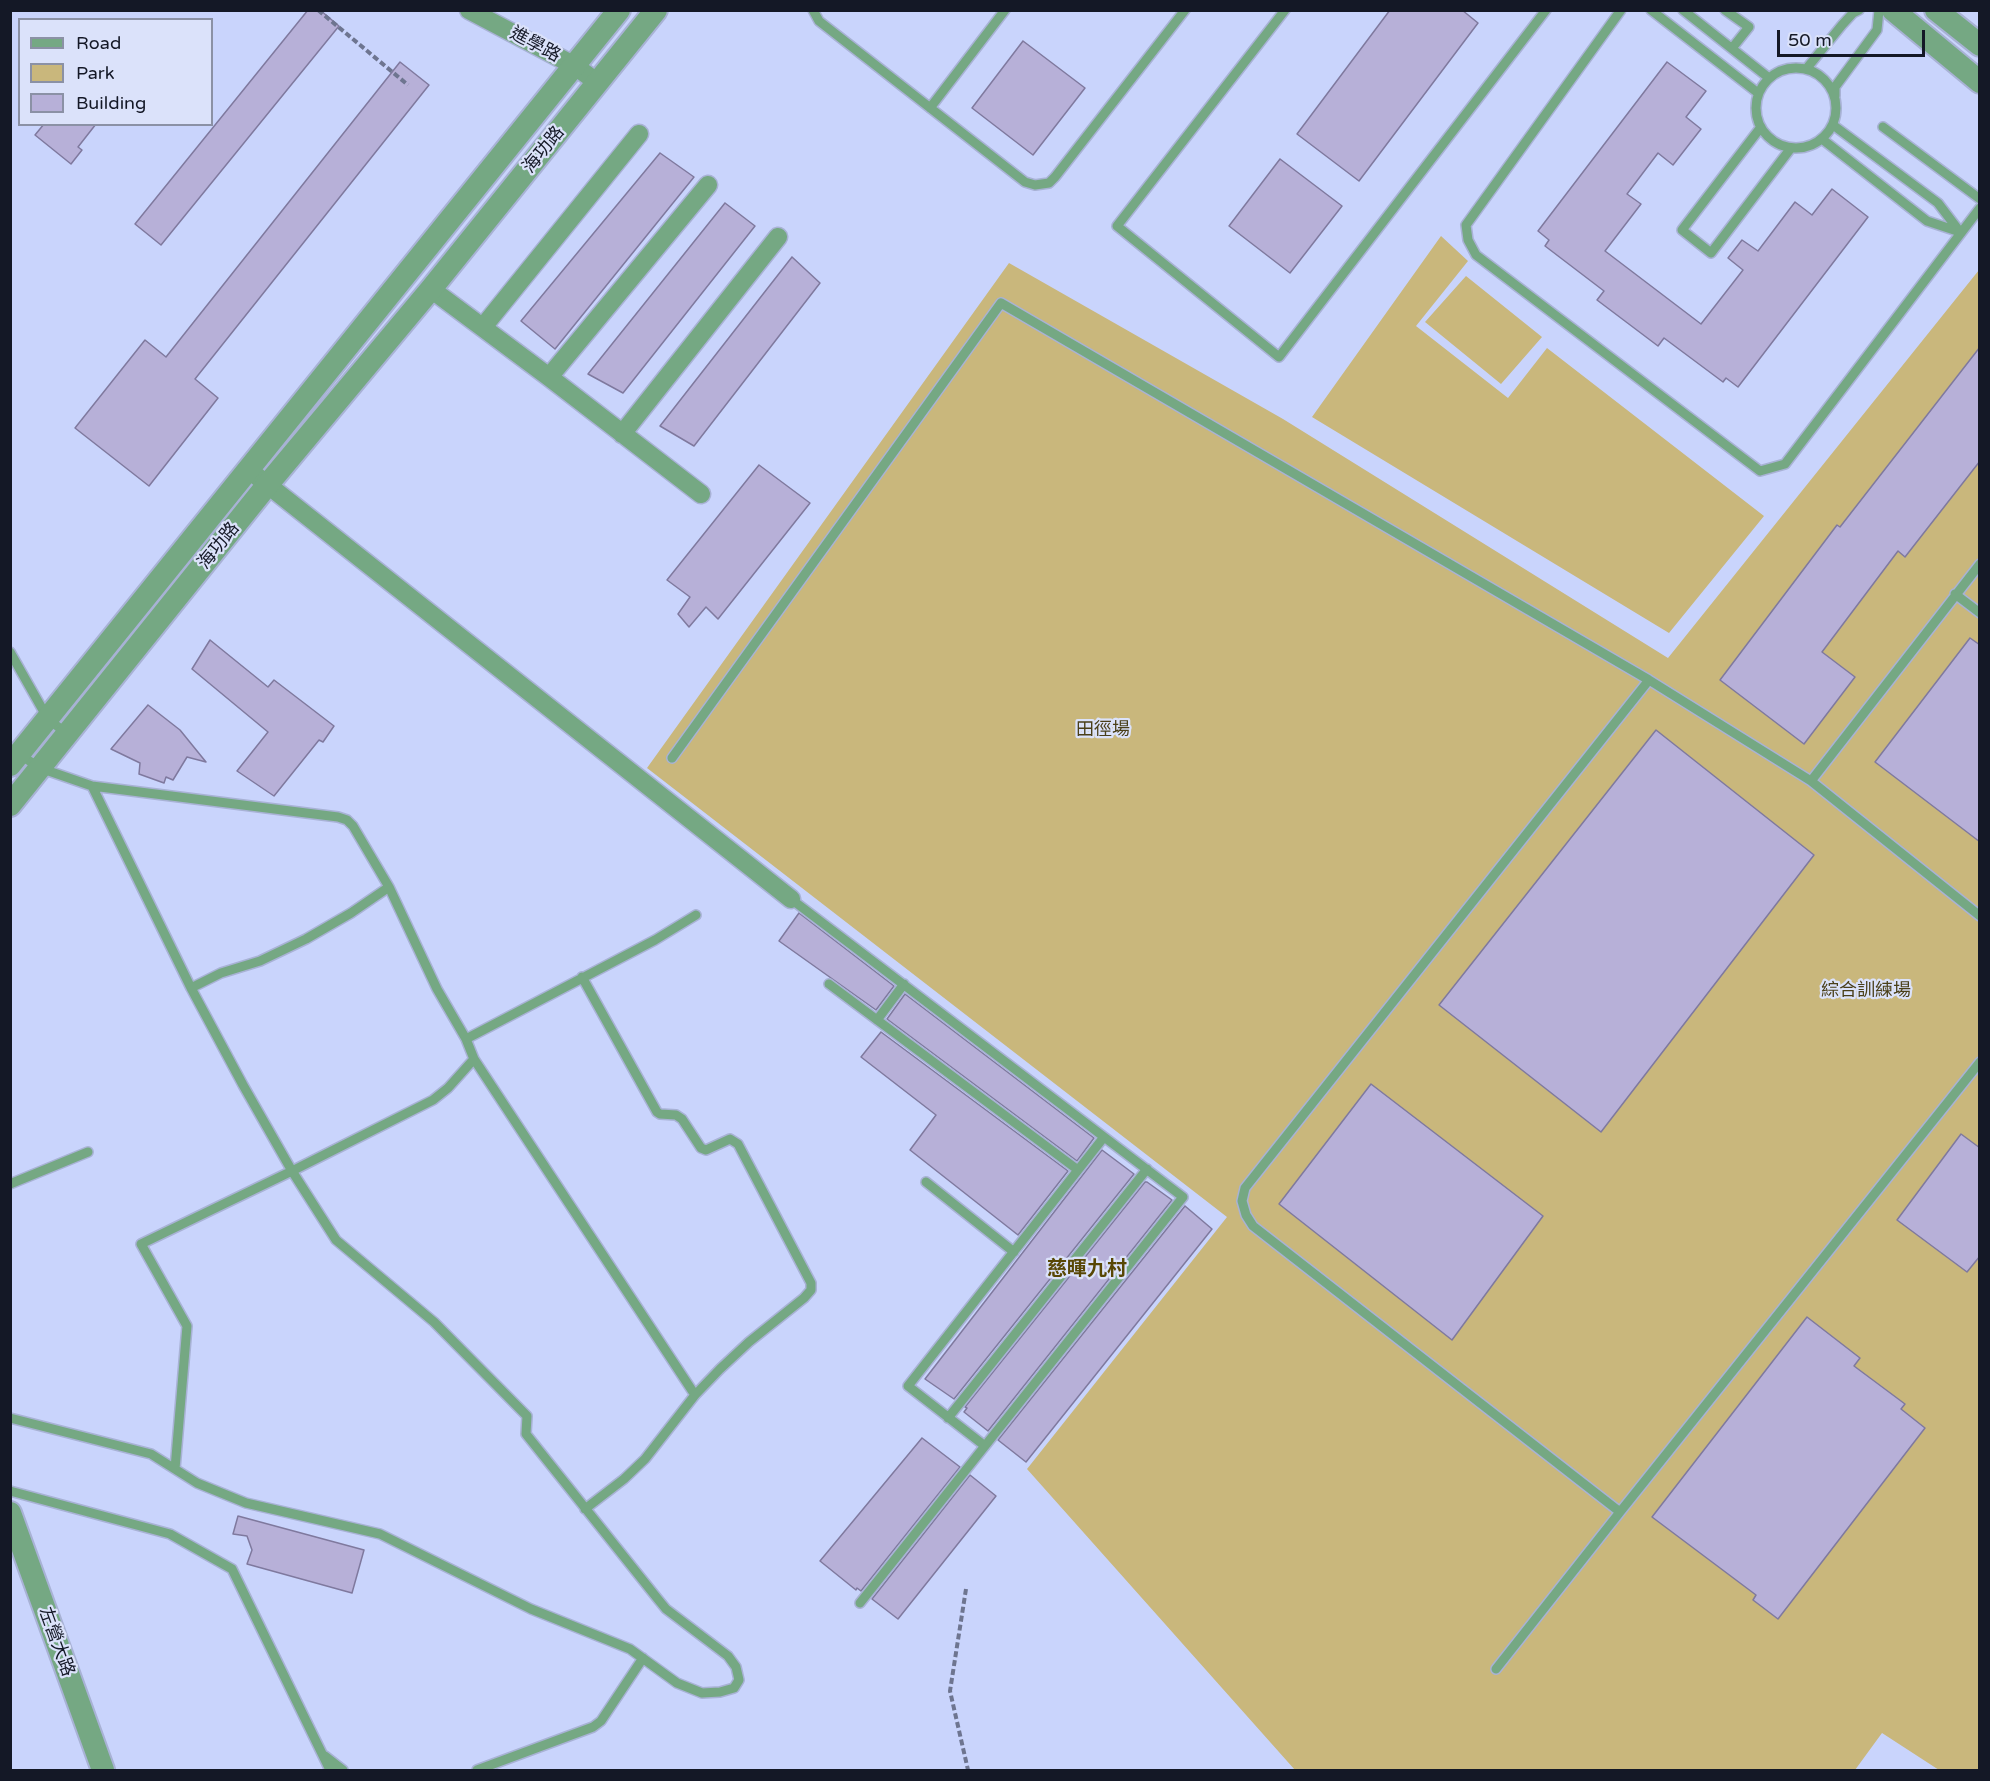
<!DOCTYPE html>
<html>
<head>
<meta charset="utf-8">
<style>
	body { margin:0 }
	#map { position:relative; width:1990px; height:1781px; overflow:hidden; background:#c9d4fc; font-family:"Varela Round",sans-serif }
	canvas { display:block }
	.frame { position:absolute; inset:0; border:12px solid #141826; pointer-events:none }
	.legend { position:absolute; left:18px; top:18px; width:195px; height:108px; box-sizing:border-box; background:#dbe2fa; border:2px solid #8b91a5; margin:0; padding:8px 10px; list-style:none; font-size:18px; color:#141826 }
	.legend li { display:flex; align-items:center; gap:12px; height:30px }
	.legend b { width:30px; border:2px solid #8b91a5 }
	.scale { position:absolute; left:1777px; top:30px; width:148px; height:27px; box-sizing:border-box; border:3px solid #141826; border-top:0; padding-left:8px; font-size:18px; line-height:21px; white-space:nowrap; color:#141826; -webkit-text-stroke:4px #dbe2fa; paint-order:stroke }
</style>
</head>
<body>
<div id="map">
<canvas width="1990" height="1781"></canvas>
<div class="frame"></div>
<ul class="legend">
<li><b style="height:8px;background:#75a883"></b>Road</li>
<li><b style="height:16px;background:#c9b77c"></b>Park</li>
<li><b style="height:16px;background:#b7b0d8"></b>Building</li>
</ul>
<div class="scale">50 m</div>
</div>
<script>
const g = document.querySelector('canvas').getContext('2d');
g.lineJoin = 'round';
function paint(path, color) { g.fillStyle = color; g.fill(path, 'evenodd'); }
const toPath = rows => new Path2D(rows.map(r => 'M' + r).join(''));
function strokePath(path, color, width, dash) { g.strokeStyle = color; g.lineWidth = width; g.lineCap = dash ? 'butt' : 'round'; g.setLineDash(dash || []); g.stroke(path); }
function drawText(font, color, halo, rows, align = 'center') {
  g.font = font + ' "Varela Round","Noto Sans TC",sans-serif'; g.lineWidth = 4.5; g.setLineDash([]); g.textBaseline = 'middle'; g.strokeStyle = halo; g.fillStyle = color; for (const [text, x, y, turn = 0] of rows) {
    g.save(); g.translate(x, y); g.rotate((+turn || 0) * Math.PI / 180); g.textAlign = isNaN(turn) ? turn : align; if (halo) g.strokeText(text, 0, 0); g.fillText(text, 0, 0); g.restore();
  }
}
paint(toPath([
	[1441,236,1468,261,1416,326,1508,398,1547,348,1764,516,1669,633,1312,417],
	[1009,263,1283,419,1668,658,1979,270,1979,1770,1939,1770,1882,1733,1855,1770,1295,1770,1027,1469,1227,1217,647,768],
	[1466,276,1542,337,1501,384,1425,322]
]), '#c9b77c');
const building = toPath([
	[308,10,320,10,339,26,161,245,135,224,308,10],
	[1390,10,1462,10,1478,23,1359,181,1297,134,1390,10],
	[1023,41,1085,88,1033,155,972,108,1023,41],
	[400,62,429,85,195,379,218,398,149,486,75,428,145,340,166,357,400,62],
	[1667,62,1706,91,1686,117,1701,129,1673,165,1658,153,1627,194,1641,204,1605,251,1701,324,1743,270,1728,258,1742,240,1758,251,1795,202,1812,215,1832,189,1868,217,1738,387,1726,378,1723,382,1664,338,1658,346,1597,300,1604,291,1545,246,1549,240,1538,231,1667,62],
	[44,124,96,124,78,147,82,150,71,164,35,135,44,124],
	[660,153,694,177,555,349,521,321,660,153],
	[1280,159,1342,206,1290,273,1229,226,1280,159],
	[725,203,755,226,623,393,588,374,725,203],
	[792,257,820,283,694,446,660,426,792,257],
	[1980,347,1980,461,1905,557,1898,551,1822,652,1855,677,1804,744,1720,680,1837,525,1840,527,1980,347],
	[759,465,810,503,718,619,706,607,689,627,678,614,690,597,667,580,759,465],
	[1970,638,1980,645,1980,842,1875,762,1970,638],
	[210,640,268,687,274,680,334,726,323,742,319,740,274,796,237,771,268,732,192,669,210,640],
	[148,705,180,730,206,762,187,757,173,780,166,777,164,783,139,774,140,763,111,749,148,705],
	[1656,730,1814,855,1601,1132,1439,1005,1656,730],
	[799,913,894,986,876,1010,779,941,799,913],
	[905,994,1094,1138,1077,1161,887,1019,905,994],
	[881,1032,1068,1171,1018,1235,910,1150,936,1115,861,1057,881,1032],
	[1371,1084,1543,1216,1452,1340,1279,1204,1371,1084],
	[1961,1134,1980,1148,1980,1256,1967,1272,1897,1220,1961,1134],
	[1102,1150,1134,1174,954,1399,925,1379,1102,1150],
	[1145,1182,1147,1182,1172,1200,988,1431,964,1412,967,1408,965,1407,1145,1182],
	[1185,1206,1212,1229,1026,1462,998,1440,1185,1206],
	[1807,1317,1860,1358,1854,1366,1905,1404,1901,1409,1925,1428,1778,1619,1753,1600,1756,1595,1652,1517,1807,1317],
	[922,1438,960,1467,861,1591,857,1588,856,1590,820,1561,922,1438],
	[970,1475,996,1496,898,1619,872,1599,970,1475],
	[238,1516,364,1550,352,1593,247,1564,252,1550,247,1536,233,1534,238,1516]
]);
paint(building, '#b7b0d8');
strokePath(building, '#7f799e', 1.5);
const service = toPath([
	[813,10,819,21,1025,182,1035,185,1049,183,1055,177,1185,10],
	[1285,10,1117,226,1279,357,1546,10],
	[1621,10,1466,225,1468,240,1476,255,1760,471,1785,464,1980,208],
	[1651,10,1758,93],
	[1683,10,1769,78],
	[1725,10,1749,27,1733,47],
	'1756 108a40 40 0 1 1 80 0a40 40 0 1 1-80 0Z',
	[1807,68,1842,25,1853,13,1859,10],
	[1835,96,1835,87,1877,30,1879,10],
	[930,108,1005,10],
	[1761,127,1682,230,1711,253,1791,148],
	[1883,127,1980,199],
	[1822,139,1927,221,1960,232,1938,203,1833,125],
	[1955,594,1980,613],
	[10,652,48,719,66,733],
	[1649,680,1245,1188,1242,1201,1246,1215,1253,1226,1620,1512,1980,1062],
	[19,754,40,768,92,786,338,817,347,820,353,826,389,887,437,989,466,1039,474,1059,695,1395],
	[672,758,1001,303,1649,680,1811,781,1980,916],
	[1811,781,1980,564],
	[791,899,1183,1197,860,1603],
	[582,977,657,1112,660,1114,676,1115,682,1119,701,1148,706,1150,730,1139,738,1144,811,1283,811,1290,804,1298,749,1342,720,1369,695,1395,645,1459,624,1479,585,1509],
	[829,984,1078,1170],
	[191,988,221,973,260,961,306,939,351,913,389,887],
	[877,1020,904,984],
	[466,1039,655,940,696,915],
	[926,1182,1014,1252],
	[10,1184,88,1152],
	[10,1418,151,1454,197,1483,246,1503,380,1534,531,1609,630,1649,677,1683,702,1693,720,1692,734,1688,739,1680,736,1667,728,1656,666,1609,657,1598,526,1434,527,1416,434,1322,336,1240,292,1171,243,1085,191,988,92,786],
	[948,1418,1147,1169],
	[985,1446,908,1386,1104,1137],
	[175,1469,187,1326,141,1244,292,1171,433,1100,448,1088,474,1059],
	[10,1491,170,1534,232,1569,330,1770],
	[1496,1669,1620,1512],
	[325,1756,343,1770],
	[477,1770,593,1727,601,1721,643,1658]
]);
const minor = toPath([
	[469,10,575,66,598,83],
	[431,289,549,377,701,494],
	[483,327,639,134],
	[549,377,708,185],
	[622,434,778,237],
	[249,470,791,899]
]);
const tertiary = toPath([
	[1893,10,1980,82],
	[1936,10,1980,45],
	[10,765,619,10],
	[10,805,268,484,431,289,656,10],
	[10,1513,103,1770]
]);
strokePath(service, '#a8b2d5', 12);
strokePath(minor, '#a8b2d5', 21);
strokePath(tertiary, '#a8b2d5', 26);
strokePath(toPath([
	[318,10,408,85],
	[966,1589,950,1691,968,1770]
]), '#6e7590', 4, [6, 3]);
strokePath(service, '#75a883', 9);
strokePath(minor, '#75a883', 18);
strokePath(tertiary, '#75a883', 22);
drawText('18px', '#141826', '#dbe2fa', [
	["進學路",535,45,28],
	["海功路",544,150,-51],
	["海功路",219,546,-51],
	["左營大路",56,1642,70]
]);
drawText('18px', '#4a3f19', '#dbe2fa', [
	["田徑場",1103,730],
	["綜合訓練場",1866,991]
]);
drawText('bold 20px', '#584705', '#dbe2fa', [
	["慈暉九村",1087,1270]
]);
</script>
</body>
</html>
